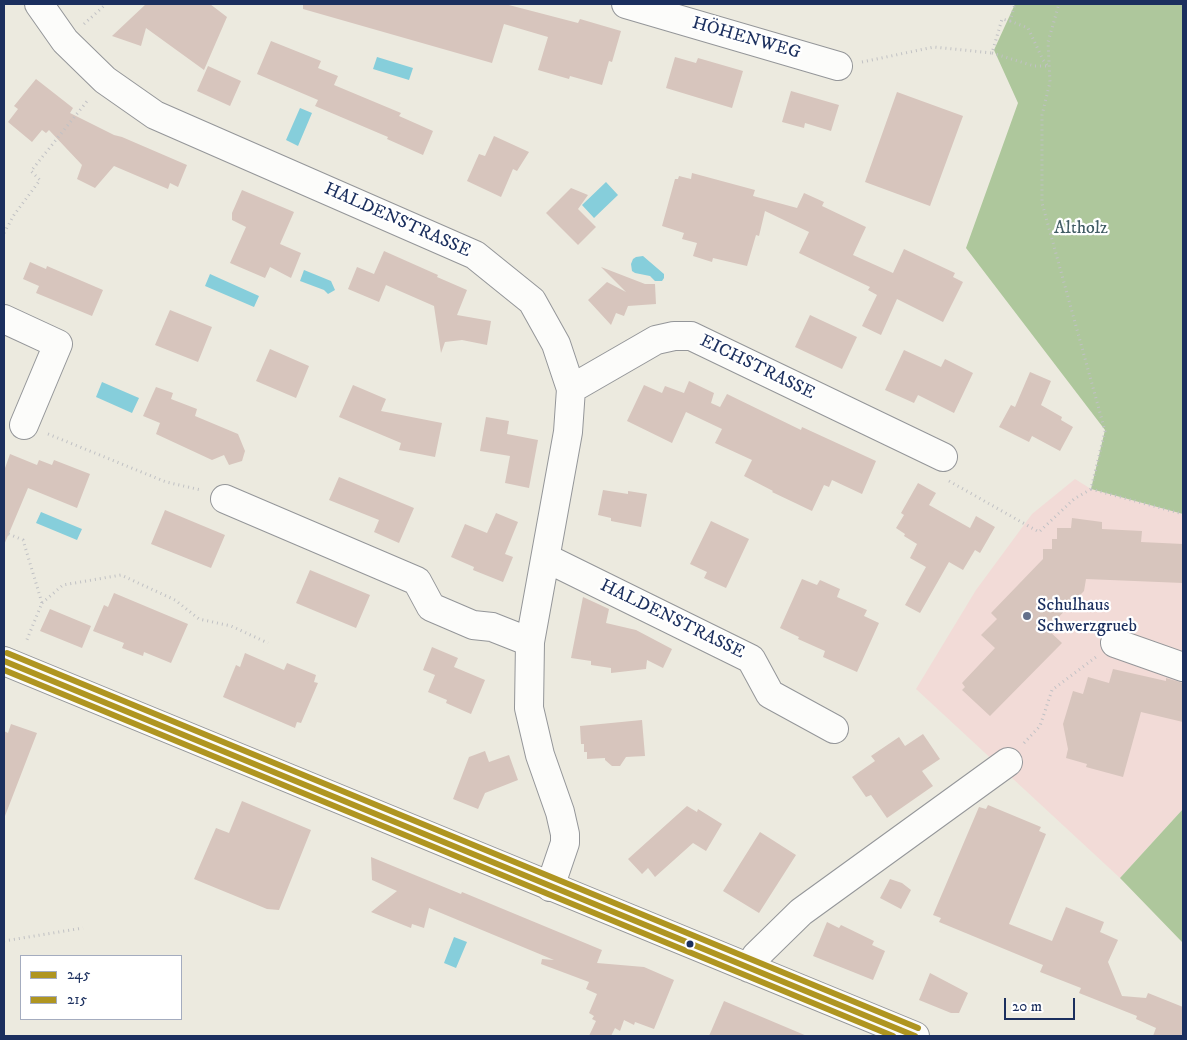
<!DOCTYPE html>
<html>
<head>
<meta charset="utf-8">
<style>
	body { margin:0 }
	#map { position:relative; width:1187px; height:1040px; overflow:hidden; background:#eceadf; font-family:"IM FELL DW Pica",serif }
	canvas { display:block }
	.frame { position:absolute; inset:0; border:5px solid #1b2f5e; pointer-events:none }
	.legend { position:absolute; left:20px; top:955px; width:162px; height:65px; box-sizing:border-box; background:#fff; border:1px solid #a4acbf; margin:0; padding:6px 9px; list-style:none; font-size:15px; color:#1b2f5e }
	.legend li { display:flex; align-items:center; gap:10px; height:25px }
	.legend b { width:25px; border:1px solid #a4acbf }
	.scale { position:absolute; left:1004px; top:998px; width:71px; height:22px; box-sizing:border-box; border:2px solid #1b2f5e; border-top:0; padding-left:6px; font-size:15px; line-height:18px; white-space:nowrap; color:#1b2f5e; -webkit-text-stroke:4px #fff; paint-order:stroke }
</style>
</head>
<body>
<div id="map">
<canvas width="1187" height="1040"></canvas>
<div class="frame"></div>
<ul class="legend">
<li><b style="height:6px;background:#af9521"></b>245</li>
<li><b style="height:6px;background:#af9521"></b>215</li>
</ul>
<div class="scale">20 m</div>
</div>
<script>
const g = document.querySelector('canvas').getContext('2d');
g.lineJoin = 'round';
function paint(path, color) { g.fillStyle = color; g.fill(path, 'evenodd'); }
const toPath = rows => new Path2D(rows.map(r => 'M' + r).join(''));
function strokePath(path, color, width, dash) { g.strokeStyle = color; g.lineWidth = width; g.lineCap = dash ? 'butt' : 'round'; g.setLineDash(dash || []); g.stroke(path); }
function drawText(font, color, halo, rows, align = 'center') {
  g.font = font + ' "IM FELL DW Pica",serif'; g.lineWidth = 4.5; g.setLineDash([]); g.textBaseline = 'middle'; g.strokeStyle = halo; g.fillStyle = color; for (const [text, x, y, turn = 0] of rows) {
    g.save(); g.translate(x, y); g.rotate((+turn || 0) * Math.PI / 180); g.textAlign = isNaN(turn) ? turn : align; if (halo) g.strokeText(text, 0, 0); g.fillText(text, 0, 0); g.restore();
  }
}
paint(toPath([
	[1075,479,1091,489,1183,514,1183,809,1120,878,916,689,976,590,1032,514]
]), '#f2dbd7');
paint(toPath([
	[1015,4,1183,4,1183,514,1091,489,1105,430,966,248,1018,103,994,50],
	[1183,809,1183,943,1120,878]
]), '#aec79c');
paint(toPath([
	[377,57,413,68,409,80,373,69],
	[300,108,312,113,298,146,286,140],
	[606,182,618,195,594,218,582,205],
	[643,256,664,274,664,278,662,281,655,281,650,276,635,273,632,271,631,264,633,259,636,257],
	[304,270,331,281,335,290,328,294,324,290,300,281],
	[210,274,259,296,254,307,205,286],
	[102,382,139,398,132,413,96,397],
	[41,512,82,529,77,540,36,523],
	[454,937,467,942,456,968,444,963]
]), '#86cedb');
paint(toPath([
	[146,4,210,4,227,17,204,70,146,28,141,46,112,36],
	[303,4,505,4,578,23,580,19,621,31,612,62,609,61,602,85,570,76,569,79,538,70,548,37,504,24,492,63,303,9],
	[271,41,321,61,318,68,338,76,334,85,401,113,399,116,433,131,423,155,387,139,388,137,315,106,318,100,257,74],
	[675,57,696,63,698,58,743,71,732,108,666,88],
	[208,66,241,81,230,106,197,91],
	[36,79,73,108,70,113,114,135,122,137,187,165,178,187,170,183,168,189,114,166,95,188,77,179,82,165,49,130,46,133,42,130,32,142,8,122,18,109,14,106],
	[791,91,839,105,831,131,805,123,804,128,782,122],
	[897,92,963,116,930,206,865,182],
	[494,136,529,152,517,171,513,169,501,197,467,181,479,154,485,156],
	[692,173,755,190,753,196,797,208,804,193,824,202,822,206,866,227,853,255,893,273,904,249,955,273,953,277,963,282,943,322,897,299,881,335,862,326,877,295,868,290,870,287,799,253,809,232,765,211,759,236,756,235,747,266,713,258,712,262,693,256,697,243,682,239,684,233,662,226,675,179,678,179,679,176,691,179],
	[571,188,588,195,578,209,596,227,578,245,546,213],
	[242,190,294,212,280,244,301,253,291,278,270,267,265,278,230,263,246,227,232,220,232,213],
	[384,251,438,275,437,277,467,290,457,315,491,321,487,345,462,340,445,342,441,353,434,306,386,285,379,302,348,289,357,267,374,274],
	[30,262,46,269,47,266,103,290,92,316,36,293,39,286,23,279],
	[601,267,645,284,655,284,656,304,628,306,624,316,616,313,611,325,588,300,607,282,626,292],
	[170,310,212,327,198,362,155,345],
	[810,315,857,337,842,369,795,347],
	[270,349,309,366,296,398,256,381],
	[904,350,941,367,945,359,973,373,954,413,918,395,914,403,885,390],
	[1030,372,1051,381,1041,405,1062,417,1061,420,1073,427,1060,451,1032,436,1029,442,999,427,1011,405,1015,407],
	[689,381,714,393,711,403,720,407,727,394,801,430,802,427,876,461,862,494,832,480,829,487,824,485,812,511,772,492,773,491,744,476,752,460,715,443,722,429,686,412,672,443,627,421,644,385,662,393,665,386,684,393],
	[353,385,386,399,381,411,442,423,435,457,399,450,401,443,339,417],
	[156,387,173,393,171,399,197,409,195,416,238,434,245,451,242,461,229,465,224,455,212,460,156,434,160,423,143,416],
	[486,417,509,421,507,434,538,440,529,488,505,483,510,456,480,451],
	[10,454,37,465,39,460,52,465,54,460,90,474,77,508,28,488,4,545,4,471],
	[339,477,414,508,399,543,374,532,379,520,329,500],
	[918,483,936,493,929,505,970,528,976,516,995,527,980,553,975,550,963,570,949,562,920,613,905,605,926,567,910,558,917,544,904,536,905,534,896,528,904,515,901,513],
	[603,490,628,494,628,491,647,494,641,527,611,521,611,518,598,515],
	[165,510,225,535,211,568,151,544],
	[496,513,518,522,505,554,513,557,503,582,473,570,474,567,451,557,465,524,487,533],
	[1072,518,1102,522,1102,529,1142,531,1141,542,1183,544,1183,583,1086,579,1084,591,1047,629,1062,643,990,716,962,690,965,687,962,683,995,648,981,635,997,619,991,613,1043,559,1043,549,1052,549,1052,539,1057,539,1057,528,1071,528],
	[711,521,749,539,726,588,704,578,707,572,690,564],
	[310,570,370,595,356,628,296,603],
	[802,579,817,585,820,580,840,589,837,597,867,610,864,616,879,623,857,672,823,657,825,651,798,639,799,637,780,628],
	[114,593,188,624,171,663,144,652,143,656,122,648,124,643,93,631,104,605,108,607],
	[583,597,609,609,606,623,636,630,672,649,663,668,647,660,646,669,611,673,611,668,591,665,591,661,571,658],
	[50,609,91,626,82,648,40,631],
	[432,647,458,658,454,667,485,680,471,714,446,703,447,700,428,692,435,675,423,670],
	[245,653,284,670,287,663,316,675,314,682,318,683,301,723,297,722,295,728,223,697,236,665,240,667],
	[1113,669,1166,681,1166,678,1183,683,1183,722,1141,712,1123,777,1086,767,1087,764,1066,758,1068,749,1063,724,1073,691,1083,694,1088,677,1109,683],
	[642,720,645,756,626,757,620,766,612,766,605,760,605,758,587,759,587,752,584,752,584,744,581,744,580,726],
	[11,724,37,733,5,816,4,731,8,733],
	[923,734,940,759,922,771,933,786,887,818,871,795,866,797,852,777,875,761,871,756,899,737,905,746],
	[485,751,489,762,509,755,518,780,485,793,478,809,453,799,469,757],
	[242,801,311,830,279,910,267,909,194,879,216,828,229,833],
	[988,805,1041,827,1039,831,1046,834,1009,924,1052,941,1066,907,1104,922,1100,932,1118,940,1108,962,1122,996,1146,998,1148,993,1183,1007,1183,1036,1153,1036,1156,1028,1136,1019,1137,1016,1079,993,1081,988,1040,972,1043,965,939,922,941,918,933,915,979,807,986,809],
	[687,806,697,812,698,809,722,824,706,851,693,843,655,877,648,868,642,874,628,859],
	[760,832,796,855,759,913,723,891],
	[371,857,461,894,462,892,602,950,597,963,644,967,674,980,654,1029,635,1022,634,1025,624,1020,620,1031,615,1028,611,1036,589,1036,596,1021,592,1019,594,1016,589,1013,597,994,586,989,589,982,541,964,542,959,554,960,429,908,424,928,412,924,411,928,371,912,397,891,372,880],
	[890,879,902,883,911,890,901,909,880,898],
	[827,922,839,928,841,925,874,941,872,945,885,951,873,980,813,956],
	[930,973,968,993,959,1013,951,1013,919,1000],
	[724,1001,807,1036,709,1036]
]), '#d7c5bd');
const minor = toPath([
	[39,4,65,41,105,80,155,115,475,255,532,301,556,344,571,389,568,432,530,642,529,708,540,755,560,812,565,834,565,843,550,887],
	[626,4,838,66],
	[4,319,58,344,24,425],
	[571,389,656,340,674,336,691,336,943,457],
	[225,499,417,581,431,607,473,625,492,627,530,642],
	[546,558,751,659,770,694,834,729],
	[1115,643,1183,667],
	[4,661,915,1036],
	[749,968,756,956,801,912,1008,762]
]);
strokePath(minor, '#949699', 30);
strokePath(toPath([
	[1010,21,1028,28,1043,60,1048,66],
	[84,24,106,4],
	[992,53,1034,66,1048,66],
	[862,62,934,47,992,53,1002,19,1010,21,1015,4],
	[4,233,14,215,40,180,31,171,88,100],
	[48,434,166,482,201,490],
	[949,481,1039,532,1074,499,1091,489,1105,431,1042,203,1042,115,1050,82,1048,42,1059,4],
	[1091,489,1183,514],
	[4,532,23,540,42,603,26,642],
	[42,603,63,585,121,575,175,600,199,619,231,626,268,643],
	[1024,743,1040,726,1052,690,1096,657],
	[4,941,83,928]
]), '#c0c1c4', 3, [1, 4]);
strokePath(minor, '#fcfcfa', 28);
strokePath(toPath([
	[4,661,915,1036]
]), '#af9521', 6);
strokePath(toPath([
	[4,670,893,1036]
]), '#af9521', 6);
strokePath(toPath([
	[7,653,918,1028]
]), '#af9521', 6);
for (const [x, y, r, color] of [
	[1027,616,5,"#64708b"],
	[690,944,4.5,"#1b2f5e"]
]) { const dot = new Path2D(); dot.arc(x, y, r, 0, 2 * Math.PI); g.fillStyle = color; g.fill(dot); strokePath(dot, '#fff', 2); }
drawText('18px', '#1b2f5e', '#fff', [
	["HÖHENWEG",746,39,16],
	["HALDENSTRASSE",397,221,24],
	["EICHSTRASSE",757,368,26],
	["HALDENSTRASSE",672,620,26]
]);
drawText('18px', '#415c64', '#fff', [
	["Altholz",1081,229]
]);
drawText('18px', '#1b2f5e', '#fff', [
	["Schulhaus",1037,606],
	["Schwerzgrueb",1037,627]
], 'left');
</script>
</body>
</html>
